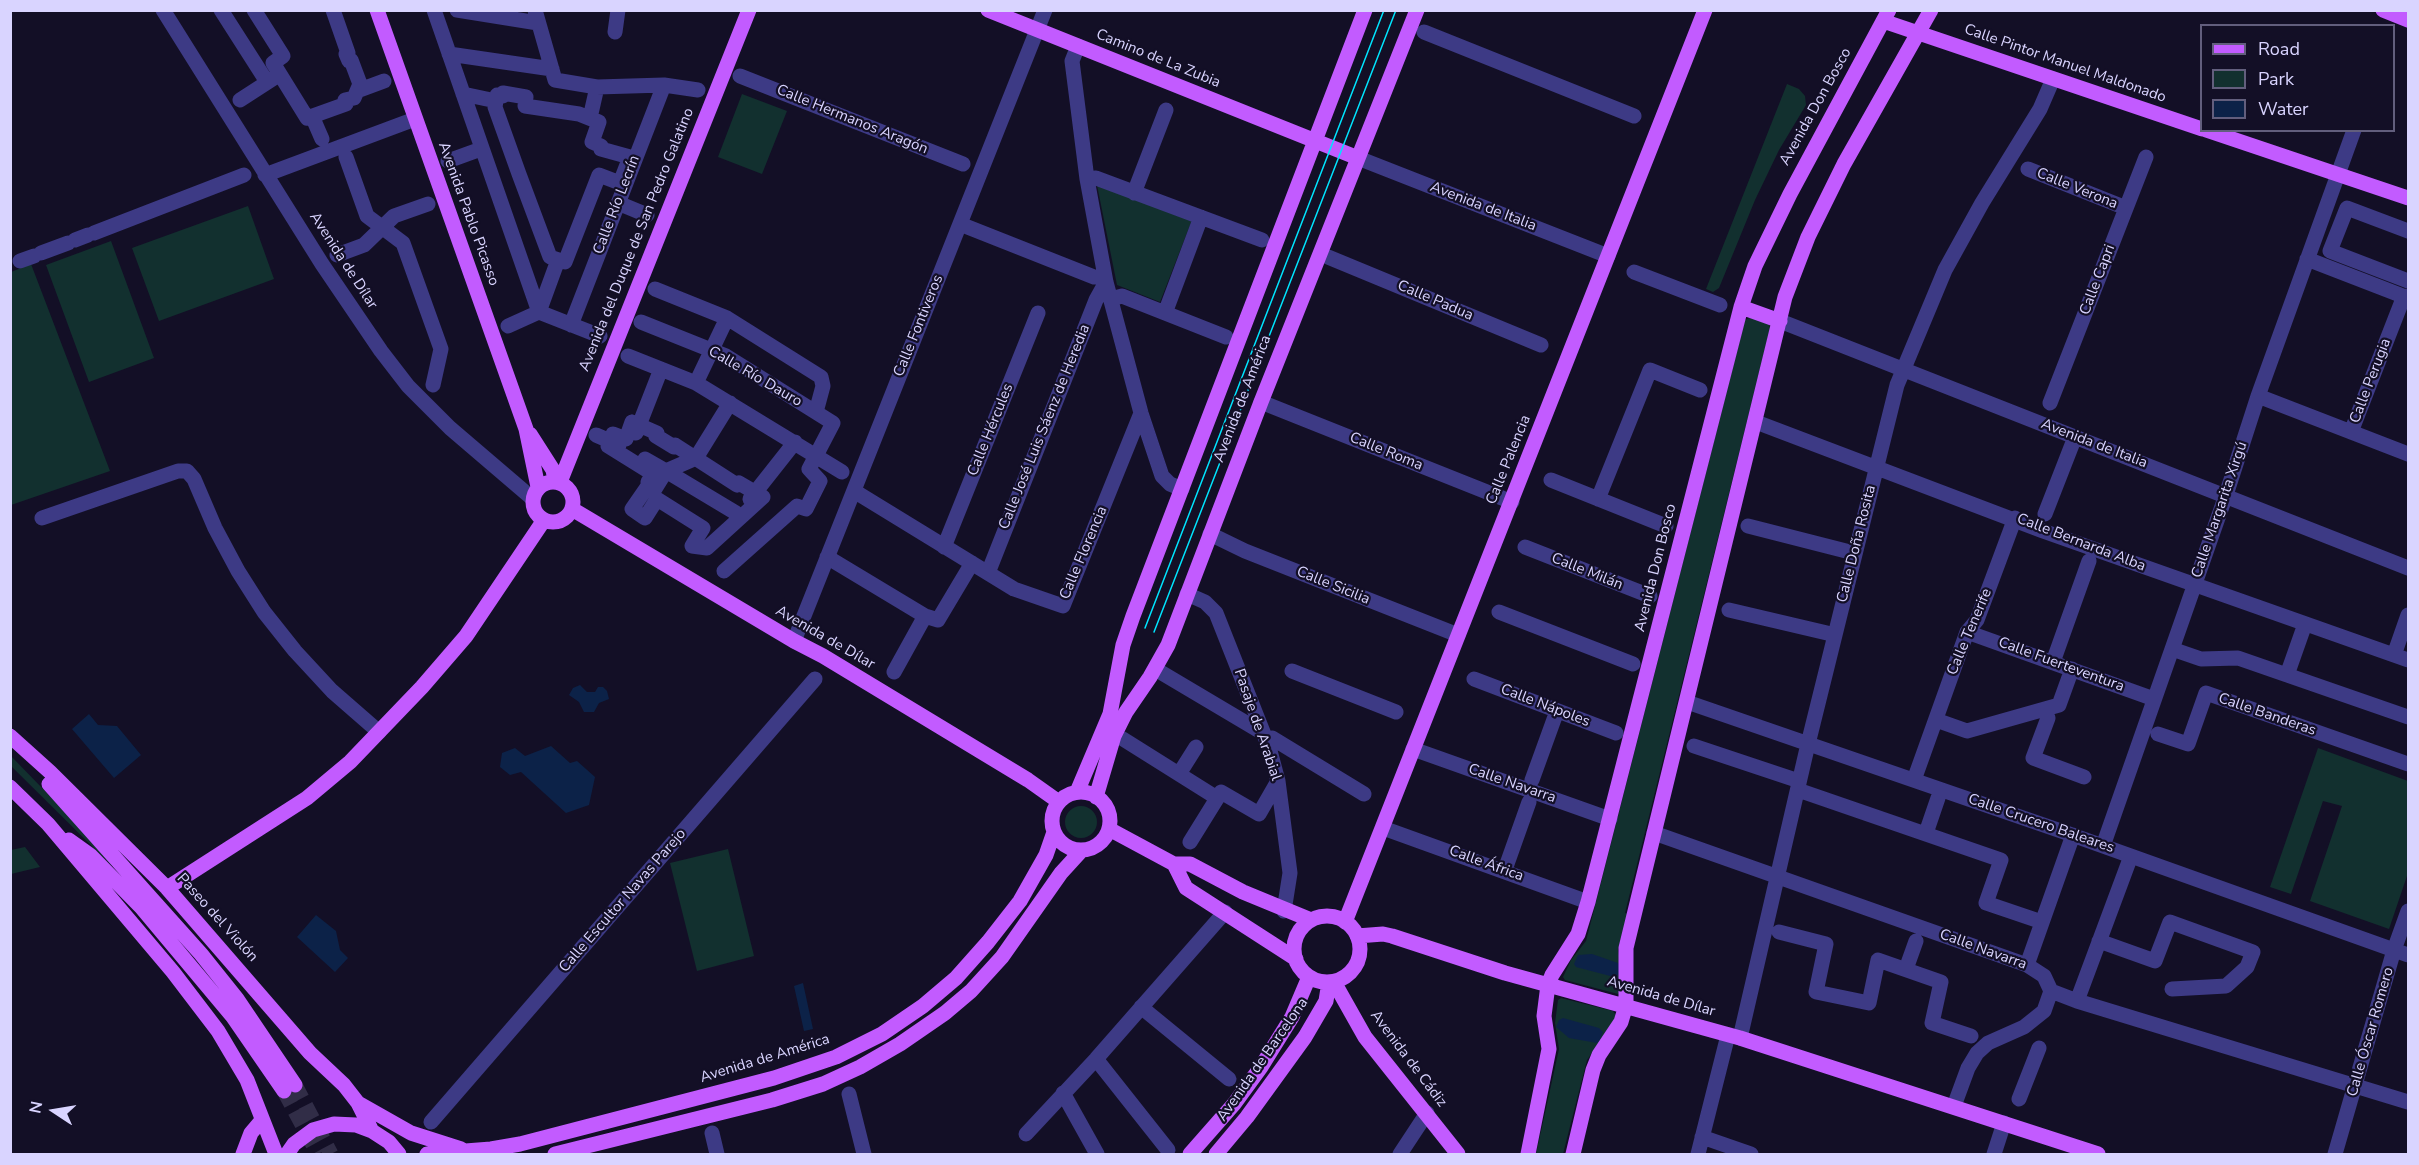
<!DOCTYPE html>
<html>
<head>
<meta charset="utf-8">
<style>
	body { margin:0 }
	#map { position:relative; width:2419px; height:1165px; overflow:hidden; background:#130f26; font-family:"Nunito Sans",sans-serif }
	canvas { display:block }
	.frame { position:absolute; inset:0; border:12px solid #d9d4ff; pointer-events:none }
	.legend { position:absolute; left:2200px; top:24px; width:195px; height:108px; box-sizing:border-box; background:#130f26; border:2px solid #625e7d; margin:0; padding:8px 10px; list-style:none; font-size:18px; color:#d9d4ff }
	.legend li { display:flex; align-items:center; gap:12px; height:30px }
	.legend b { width:30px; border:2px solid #625e7d }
	.north { position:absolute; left:24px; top:1081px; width:60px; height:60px; -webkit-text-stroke:4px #130f26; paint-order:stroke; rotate:282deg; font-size:16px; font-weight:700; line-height:24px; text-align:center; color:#d9d4ff }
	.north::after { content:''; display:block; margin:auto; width:21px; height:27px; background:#d9d4ff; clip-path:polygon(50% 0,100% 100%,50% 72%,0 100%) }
</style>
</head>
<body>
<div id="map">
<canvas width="2419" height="1165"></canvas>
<div class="frame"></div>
<ul class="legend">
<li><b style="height:8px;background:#c25bff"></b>Road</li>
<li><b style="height:16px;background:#12302f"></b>Park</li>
<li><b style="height:16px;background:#0c2248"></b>Water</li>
</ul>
<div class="north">N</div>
</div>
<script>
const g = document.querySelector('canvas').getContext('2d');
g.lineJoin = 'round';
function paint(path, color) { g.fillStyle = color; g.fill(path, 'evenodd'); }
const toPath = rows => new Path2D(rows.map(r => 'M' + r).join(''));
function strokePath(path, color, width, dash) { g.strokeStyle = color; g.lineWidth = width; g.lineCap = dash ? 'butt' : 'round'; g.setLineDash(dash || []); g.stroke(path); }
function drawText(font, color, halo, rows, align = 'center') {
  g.font = font + ' "Nunito Sans",sans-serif'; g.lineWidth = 4.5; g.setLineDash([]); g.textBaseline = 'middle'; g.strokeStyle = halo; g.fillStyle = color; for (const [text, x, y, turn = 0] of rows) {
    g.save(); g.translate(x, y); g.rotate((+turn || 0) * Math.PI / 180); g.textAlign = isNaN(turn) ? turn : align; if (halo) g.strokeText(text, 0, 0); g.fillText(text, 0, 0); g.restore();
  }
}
paint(toPath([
	[1787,84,1799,89,1805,96,1806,105,1779,150,1755,200,1719,288,1713,292,1706,289],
	[742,94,787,111,762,174,718,157],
	[1097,185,1192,220,1160,302,1117,285],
	[248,206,274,279,159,321,132,248],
	[111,241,154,358,89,382,46,265],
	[31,264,110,471,11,505,11,272],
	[1753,316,1768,321,1770,328,1625,913,1628,914,1618,950,1622,971,1621,993,1618,994,1565,980,1563,977,1571,960,1586,941,1745,320],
	[2318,748,2408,781,2408,873,2389,929,2310,901,2342,806,2323,801,2291,894,2270,887],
	[10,755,114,862,111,865,11,766],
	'1065 822a16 16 0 1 1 32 0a16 16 0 1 1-32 0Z',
	[25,847,40,867,11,874,11,850],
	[728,849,754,956,697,971,670,863],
	[1561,998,1613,1011,1615,1014,1615,1020,1587,1060,1563,1154,1536,1154,1559,1049,1555,1023,1558,1000]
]), '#12302f');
paint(toPath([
	[580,685,587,692,595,692,598,687,603,687,607,691,609,699,599,703,594,712,584,712,579,702,569,695,573,688],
	[89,714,98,725,117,726,141,755,114,778,72,729],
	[551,746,570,763,577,761,595,777,589,805,566,813,521,772,510,775,500,767,502,753,515,748,525,756],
	[316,915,336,931,340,950,348,958,335,972,297,937],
	[1592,954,1618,963,1620,967,1618,975,1614,977,1576,967,1574,964,1578,955],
	[803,983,813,1029,804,1031,794,986],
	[1563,1018,1599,1028,1603,1032,1600,1040,1597,1043,1569,1038,1556,1027,1559,1020]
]), '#0c2248');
strokePath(toPath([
	[295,1085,331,1154],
	[284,1091,318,1154]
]), '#312d47', 15, [15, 8]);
strokePath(toPath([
	[163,10,322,264,381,351,408,386,450,428,533,499],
	[221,10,267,82],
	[254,10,283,56,273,63,307,118,346,104,345,100,354,98,360,84,351,60,349,61,346,54,348,53,333,10],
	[434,10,539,312],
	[457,10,538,23],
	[535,10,555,80,597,87,664,85,698,90],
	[615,32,618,10],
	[1424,32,1634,116],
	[1078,46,1072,61,1087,179,1106,282,1141,413,1162,476,1170,484,1182,489],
	[449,54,552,69],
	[740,76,963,164],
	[357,91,384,81],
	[503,93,526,97,525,106,579,114,599,122,592,142,601,146,601,149,630,157,620,183,599,175,565,262,550,257,519,174,495,107,497,95,503,96,503,93],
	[463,94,496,101],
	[240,100,274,78],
	[312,116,322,139],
	[590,118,597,87],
	[346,157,367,216,403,243,441,349,433,385],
	[1358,158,1608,256],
	[448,161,481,149],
	[2028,169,2126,208],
	[265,175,415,119],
	[1087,179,1096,178,1262,240],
	[1134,193,1166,110],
	[618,203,647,215],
	[960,224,1094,277],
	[2408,231,2347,208,2330,251,2408,281],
	[94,233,244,175],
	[75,240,88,235],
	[41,253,68,243],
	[337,255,364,245,394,216,428,204],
	[1328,257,1541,345],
	[2307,259,2408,298],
	[20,261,34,256],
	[1634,272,1720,305],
	[655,289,727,318,821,377,823,386,816,412],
	[1111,299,1122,296,1226,337],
	[539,312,558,260],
	[1165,313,1201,217],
	[1780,321,2408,568],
	[641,322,726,356,833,423,809,469,820,481,806,509,797,506,724,571],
	[571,325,664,85],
	[508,326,539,312,600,336],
	[628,356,696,383,842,472],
	[696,383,727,318],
	[2258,396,2408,454],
	[1261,402,1512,502],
	[2050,403,2146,157],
	[632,422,657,433,656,436,674,447,675,445,737,485,739,483,763,497,707,548,692,546,703,528,657,499,645,518,632,509,650,483,648,482,653,474,608,446,613,434,626,439,632,422],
	[1756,422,2043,531,2408,660],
	[2351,432,2404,296],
	[636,433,661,369],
	[596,435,619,445],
	[645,459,666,471,653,492],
	[666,471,696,458,730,403],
	[666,471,736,513],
	[1551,480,1666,526],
	[854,491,1014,589,1063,606,1141,413],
	[750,499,795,442],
	[1598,499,1650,370,1700,390],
	[2045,514,2075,437],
	[42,518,178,471,187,471,194,479,215,528,238,571,264,612,295,651,332,691,379,732],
	[1748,526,1846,551],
	[1210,534,1245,551,1458,635],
	[944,547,1038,313],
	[1525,547,1650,596],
	[827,557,925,616,938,620,972,563],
	[988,573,1096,300,1106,282],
	[1187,594,1205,602,1216,613,1269,747,1278,781,1290,873,1284,911],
	[1729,610,1827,633],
	[1499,612,1633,664],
	[1967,632,2154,699],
	[794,641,1045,10],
	[2172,649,2201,659,2238,658,2408,717],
	[2394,655,2408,615],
	[2053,662,2089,561],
	[1292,671,1396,712],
	[894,672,925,616],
	[1162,673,1258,730],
	[2287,675,2305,624],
	[1474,679,1616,733],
	[1687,702,2061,831,2408,955],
	[2045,709,2048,718,2033,758,2084,777],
	[1936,720,1967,731,2059,705,2072,669],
	[2158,734,2188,744,2206,693,2408,764],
	[1272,738,1364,794],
	[1123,739,1217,798],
	[1694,746,1793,779],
	[1413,749,1610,819],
	[1179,774,1196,747],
	[1532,780,1557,711],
	[1914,780,1967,632,1977,620,2015,518],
	[1798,790,2001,860,1986,903,2042,922],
	[1383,828,1588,902],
	[1654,833,2027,965,2044,976,2051,991,2077,1001,2408,1102],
	[1926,833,1938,798],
	[1190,842,1221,792,1259,814,1278,781],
	[2103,846,2226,495,2258,396,2354,130],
	[1507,864,1529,802],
	[1779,932,1826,944,1816,992,1869,1003,1878,960,1941,982,1932,1023,1971,1036],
	[2099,941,2155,961,2170,922,2253,952,2247,967,2226,986,2172,989],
	[2027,965,2073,835],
	[1906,969,1916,941],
	[2077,1001,2131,856],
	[1141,1007,1229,1079],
	[1740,1038,1808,744,1897,385,1945,270,1982,203,2040,109,2053,79],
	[1096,1059,1168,1150],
	[1063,1093,1097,1154],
	[849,1094,864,1154],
	[2019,1099,2039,1048],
	[1954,1106,1968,1068,1977,1053,1988,1043,2024,1027,2044,1011,2051,991],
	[431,1122,815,679],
	[712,1133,717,1154],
	[1026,1134,1096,1059,1225,912],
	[1702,1137,1751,1154],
	[1400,1154,1427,1113],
	[1698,1154,1728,1035],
	[1994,1154,2004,1123],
	[2335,1154,2394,950,2408,911]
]), '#3d3a85', 15);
strokePath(toPath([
	[377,10,526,429,538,487],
	[988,10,1358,158],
	[2383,10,2408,20],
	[1883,21,2202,129],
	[2206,130,2408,198],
	[1741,307,1780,321],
	[530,434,553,470,555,481],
	'533 502a20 20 0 1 1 40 0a20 20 0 1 1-40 0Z',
	[560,482,749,10],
	[572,509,794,641,823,656,1028,780,1059,802],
	[10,736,50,772,167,888,310,1053,344,1085,358,1103,372,1131],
	[49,784,201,954,237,999,295,1085],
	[10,787,48,824,173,972,218,1031,247,1080,276,1154],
	[1077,792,1110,714,1123,645,1133,616,1365,10],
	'1052 821a29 29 0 1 1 58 0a29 29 0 1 1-58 0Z',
	[1096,797,1114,736,1126,712,1150,677,1168,645,1261,402,1417,10],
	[1109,829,1174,864,1190,864,1243,892,1311,920],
	[69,840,90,855,141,907,233,1017,284,1091],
	[1174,864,1186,888,1296,959],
	[167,888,307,798,350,762,422,687,466,636,544,520],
	'1294 949a33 33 0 1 1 66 0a33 33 0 1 1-66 0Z',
	[1345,922,1705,10],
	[1357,936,1383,934,1392,936,1505,973,1740,1038,2098,1154],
	[1334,982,1365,1037,1458,1154],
	[358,1103,411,1133,461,1149],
	[243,1154,251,1133,262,1120],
	[287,1154,294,1144,313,1130,334,1124,356,1125,372,1131,389,1142,399,1154],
	[427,1154,491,1149,520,1144,774,1078,836,1057,882,1034,923,1006,956,978,988,942,1020,901,1046,855,1054,832],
	[555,1154,772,1100,823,1084,860,1067,900,1044,945,1013,971,991,1002,957,1061,873,1082,850],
	[1190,1154,1234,1104,1261,1067,1292,1017,1309,977],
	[1216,1154,1247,1117,1305,1037,1326,1001,1329,982],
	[1528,1154,1549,1049,1544,1016,1548,985,1552,975,1578,934,1588,902,1741,307,1755,266,1790,194,1889,10],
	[1573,1154,1593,1070,1599,1055,1621,1022,1626,1005,1626,948,1785,297,1808,237,1844,164,1931,10]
]), '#c25bff', 15);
strokePath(toPath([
	[1145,628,1384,10],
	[1154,632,1396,10]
]), '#00e5ff', 1.5);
drawText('15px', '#d9d4ff', '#130f26', [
	["Camino de La Zubia",1158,59,22],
	["Calle Pintor Manuel Maldonado",2065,64,19],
	["Avenida Don Bosco",1816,107,-61],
	["Calle Hermanos Aragón",852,120,22],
	["Calle Verona",2077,189,22],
	["Calle Río Lecrín",617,205,-69],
	["Avenida de Italia",1483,207,21],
	["Avenida Pablo Picasso",468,214,70],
	["Avenida del Duque de San Pedro Galatino",637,240,-68],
	["Avenida de Dílar",343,261,57],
	["Calle Capri",2098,280,-69],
	["Calle Padua",1435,301,23],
	["Calle Fontiveros",919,326,-68],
	["Calle Río Dauro",755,377,30],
	["Calle Perugia",2371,381,-69],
	["Avenida de América",1243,399,-69],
	["Calle José Luis Sáenz de Heredia",1045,427,-68],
	["Calle Hércules",991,430,-68],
	["Avenida de Italia",2094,444,21],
	["Calle Roma",1386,452,22],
	["Calle Palencia",1509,460,-68],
	["Calle Margarita Xirgú",2220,510,-71],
	["Calle Bernarda Alba",2081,543,21],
	["Calle Doña Rosita",1857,544,-76],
	["Calle Florencia",1084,553,-67],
	["Avenida Don Bosco",1656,568,-76],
	["Calle Milán",1587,572,22],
	["Calle Sicilia",1333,586,22],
	["Calle Tenerife",1970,632,-67],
	["Avenida de Dílar",825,638,30],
	["Calle Fuerteventura",2061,665,20],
	["Calle Nápoles",1545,706,21],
	["Calle Banderas",2267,715,19],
	["Pasaje de Arabial",1257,725,71],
	["Calle Navarra",1512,784,19],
	["Calle Crucero Baleares",2041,824,19],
	["Calle África",1486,864,20],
	["Calle Escultor Navas Parejo",623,901,-49],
	["Paseo del Violón",217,918,48],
	["Calle Navarra",1983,950,20],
	["Avenida de Dílar",1661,997,16],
	["Calle Óscar Romero",2371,1032,-74],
	["Avenida de América",765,1059,-17],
	["Avenida de Cádiz",1408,1059,53],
	["Avenida de Barcelona",1263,1060,-55]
]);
</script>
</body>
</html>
